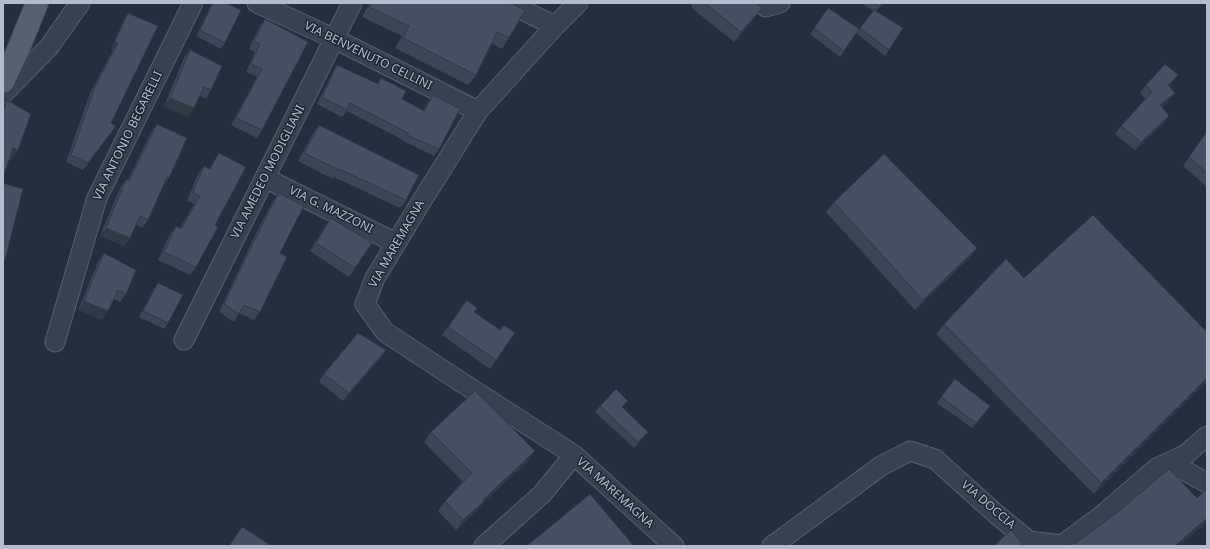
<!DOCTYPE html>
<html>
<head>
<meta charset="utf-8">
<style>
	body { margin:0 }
	#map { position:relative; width:1210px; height:549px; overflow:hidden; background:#242f3e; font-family:"Noto Sans",sans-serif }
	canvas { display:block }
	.frame { position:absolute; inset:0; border:4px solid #b4bcc9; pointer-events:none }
</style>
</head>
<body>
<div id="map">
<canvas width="1210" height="549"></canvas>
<div class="frame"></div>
</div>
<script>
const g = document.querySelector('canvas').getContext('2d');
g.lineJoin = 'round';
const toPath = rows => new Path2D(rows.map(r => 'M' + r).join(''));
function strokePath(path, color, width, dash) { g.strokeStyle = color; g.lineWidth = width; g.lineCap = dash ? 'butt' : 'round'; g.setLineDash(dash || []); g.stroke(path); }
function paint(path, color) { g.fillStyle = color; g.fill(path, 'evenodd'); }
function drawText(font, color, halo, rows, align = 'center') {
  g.font = font + ' "Noto Sans",sans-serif'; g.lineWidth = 3; g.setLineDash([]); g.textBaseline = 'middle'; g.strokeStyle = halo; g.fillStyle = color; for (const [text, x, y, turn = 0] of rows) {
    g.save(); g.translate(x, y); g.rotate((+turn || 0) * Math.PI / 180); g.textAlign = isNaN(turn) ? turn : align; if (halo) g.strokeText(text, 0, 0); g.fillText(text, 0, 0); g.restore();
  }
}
const minor = toPath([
	[257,3,335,39,478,111],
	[508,3,555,26],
	[578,3,555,26,478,111,418,207,375,278,365,304,385,332,444,371,574,455,674,546],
	[762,3,766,7,780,3],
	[3,94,49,47,80,3],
	[265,178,396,243],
	[184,340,352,3],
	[55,342,97,198,193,3],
	[1161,466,1185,455,1207,436],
	[484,546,542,494,574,455],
	[772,546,881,466,910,451,935,459,996,514,1029,541,1062,545,1100,517,1158,467,1180,468,1207,483]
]);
const major = toPath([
	[3,82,18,50,37,3]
]);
strokePath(minor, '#565f6c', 21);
strokePath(major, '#414a57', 24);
strokePath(minor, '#38414e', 19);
strokePath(major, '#56606e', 22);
paint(toPath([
	[212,3,226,3,225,43,221,49,196,36],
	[370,3,510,3,509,38,502,49,491,43,476,75,468,85,395,48,402,36,362,17],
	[690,3,756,3,755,18,734,42,693,9],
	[862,3,883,3,876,11,889,50,885,56,856,33,873,11],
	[828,8,859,29,840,57,810,34],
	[128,13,111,123,111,133,83,170,66,162,90,93,113,50,111,49,124,20],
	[265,19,262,130,257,138,231,125,257,77,246,72,255,52,249,49,259,27],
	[190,50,211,90,206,99,200,96,188,117,164,106,184,58],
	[337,65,377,84,381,78,402,99,423,111,428,102,433,95,439,149,434,156,403,141,403,140,347,111,342,117,317,104,333,72],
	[1172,83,1169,86,1175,93,1169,101,1162,107,1169,116,1163,124,1135,150,1115,134,1121,126,1145,99,1140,93,1146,85],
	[7,100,11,160,9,160,3,177,3,106],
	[157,124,169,178,163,186,148,220,142,228,136,225,124,246,100,236,120,188,126,179,128,180,151,132],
	[319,125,406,200,400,208,334,177,333,179,298,161,313,133],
	[1206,133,1207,134,1207,187,1183,166],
	[219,153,215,225,196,267,190,275,158,260,170,234,176,226,180,228,194,204,187,201,198,174,204,166,209,169],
	[279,193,280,253,260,312,254,320,239,313,234,322,219,312,258,229,273,201],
	[834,202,977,248,969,259,915,310,826,212],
	[331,218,372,243,349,277,310,251,325,226],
	[104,253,126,294,120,302,114,299,108,311,102,320,78,310,98,262],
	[1024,278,1207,332,1207,381,1094,494,936,334,944,324],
	[158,283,168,323,164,329,139,317,154,289],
	[467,300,474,312,500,330,515,333,490,369,442,335],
	[386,350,380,359,343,401,319,382,324,374],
	[941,397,990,406,986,412,972,428,937,403],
	[600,406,644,437,634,448,595,412],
	[431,432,528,461,482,504,477,511,456,530,438,511,445,501,463,482,424,442]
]), '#3b4654');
paint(toPath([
	[319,3,326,3,324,5],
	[762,8,755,18,734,42,741,32],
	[115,42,118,43,113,50,111,49],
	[1178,75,1172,83,1162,94,1168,85],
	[1175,93,1169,101,1154,114,1160,105],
	[170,98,194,108,188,117,164,106],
	[1169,116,1163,124,1135,150,1141,142],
	[13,148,18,150,11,160,6,158],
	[106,228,130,238,124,246,100,236],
	[977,248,969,259,915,310,923,300],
	[84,301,108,311,102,320,78,310],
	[386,350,380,359,343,401,349,393],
	[1207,378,1207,381,1094,494,1101,483],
	[990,406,986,412,972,428,976,423],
	[648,432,644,437,634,448,638,442],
	[535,451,528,461,482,504,477,511,456,530,463,520,483,500],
	[1207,518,1207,522,1180,546,1175,546]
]), '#303945');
const building = toPath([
	[213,3,226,3,241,10,225,43,200,30,213,3],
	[372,3,510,3,525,10,509,38,497,32,476,75,403,38,409,26,369,7,372,3],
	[705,3,756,3,762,8,741,32,705,3],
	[874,3,882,3,880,7,874,3],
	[828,8,859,29,844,51,814,28,828,8],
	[874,10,903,28,889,50,860,28,874,10],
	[128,13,158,26,111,123,116,126,88,163,71,155,95,87,118,43,115,42,128,13],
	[265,19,308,42,262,130,236,118,262,69,251,64,260,44,254,41,265,19],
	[190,50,222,66,211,90,204,87,194,108,170,98,190,50],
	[1165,64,1178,75,1168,85,1175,93,1160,105,1169,116,1141,142,1121,126,1152,92,1146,85,1165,64],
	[337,65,378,84,381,78,406,91,402,99,424,111,433,95,460,109,439,149,407,135,408,133,350,103,347,110,322,97,337,65],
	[7,100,31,114,18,150,13,148,3,177,3,111,7,100],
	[157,124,187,138,169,178,167,177,148,220,140,216,130,238,106,228,126,179,129,181,157,124],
	[319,125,419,175,406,200,339,169,339,170,304,153,319,125],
	[1206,133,1207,134,1207,173,1189,157,1206,133],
	[219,153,246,167,215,225,218,227,196,267,164,252,176,226,181,229,200,196,193,192,204,166,210,169,219,153],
	[884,154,977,248,923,300,834,202,884,154],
	[3,183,23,189,5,260,3,259,3,183],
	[279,193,304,206,280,253,287,257,260,312,244,305,239,314,224,304,264,221,279,193],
	[1093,215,1207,332,1207,378,1101,483,944,324,1006,259,1024,278,1093,215],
	[331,218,372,243,355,268,316,243,331,218],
	[104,253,136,270,126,294,118,290,108,311,84,301,104,253],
	[158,283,183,295,168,323,143,311,158,283],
	[467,300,477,308,474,312,500,330,504,325,515,333,496,360,448,327,467,300],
	[358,333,386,350,349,393,324,374,358,333],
	[955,379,990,406,976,423,941,397,955,379],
	[616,389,628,401,622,407,648,432,638,442,600,406,616,389],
	[475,391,535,451,483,500,484,501,463,520,445,501,472,473,431,432,475,391],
	[1169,469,1197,498,1207,489,1207,518,1175,546,1067,546,1076,543,1114,515,1169,469],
	[590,494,634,546,529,546,528,545,590,494],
	[242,527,272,546,229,546,242,527],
	[1011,530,1024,546,994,546,1011,530]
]);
paint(building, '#455162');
strokePath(building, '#303945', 1);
drawText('12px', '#b4bcc9', '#1d2633', [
	["VIA BENVENUTO CELLINI",368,56,26],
	["VIA ANTONIO BEGARELLI",128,136,-64],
	["VIA AMEDEO MODIGLIANI",268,172,-63],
	["VIA G. MAZZONI",331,210,26],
	["VIA MAREMAGNA",397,244,-60],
	["VIA MAREMAGNA",615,493,42],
	["VIA DOCCIA",988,505,41]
]);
</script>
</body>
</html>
